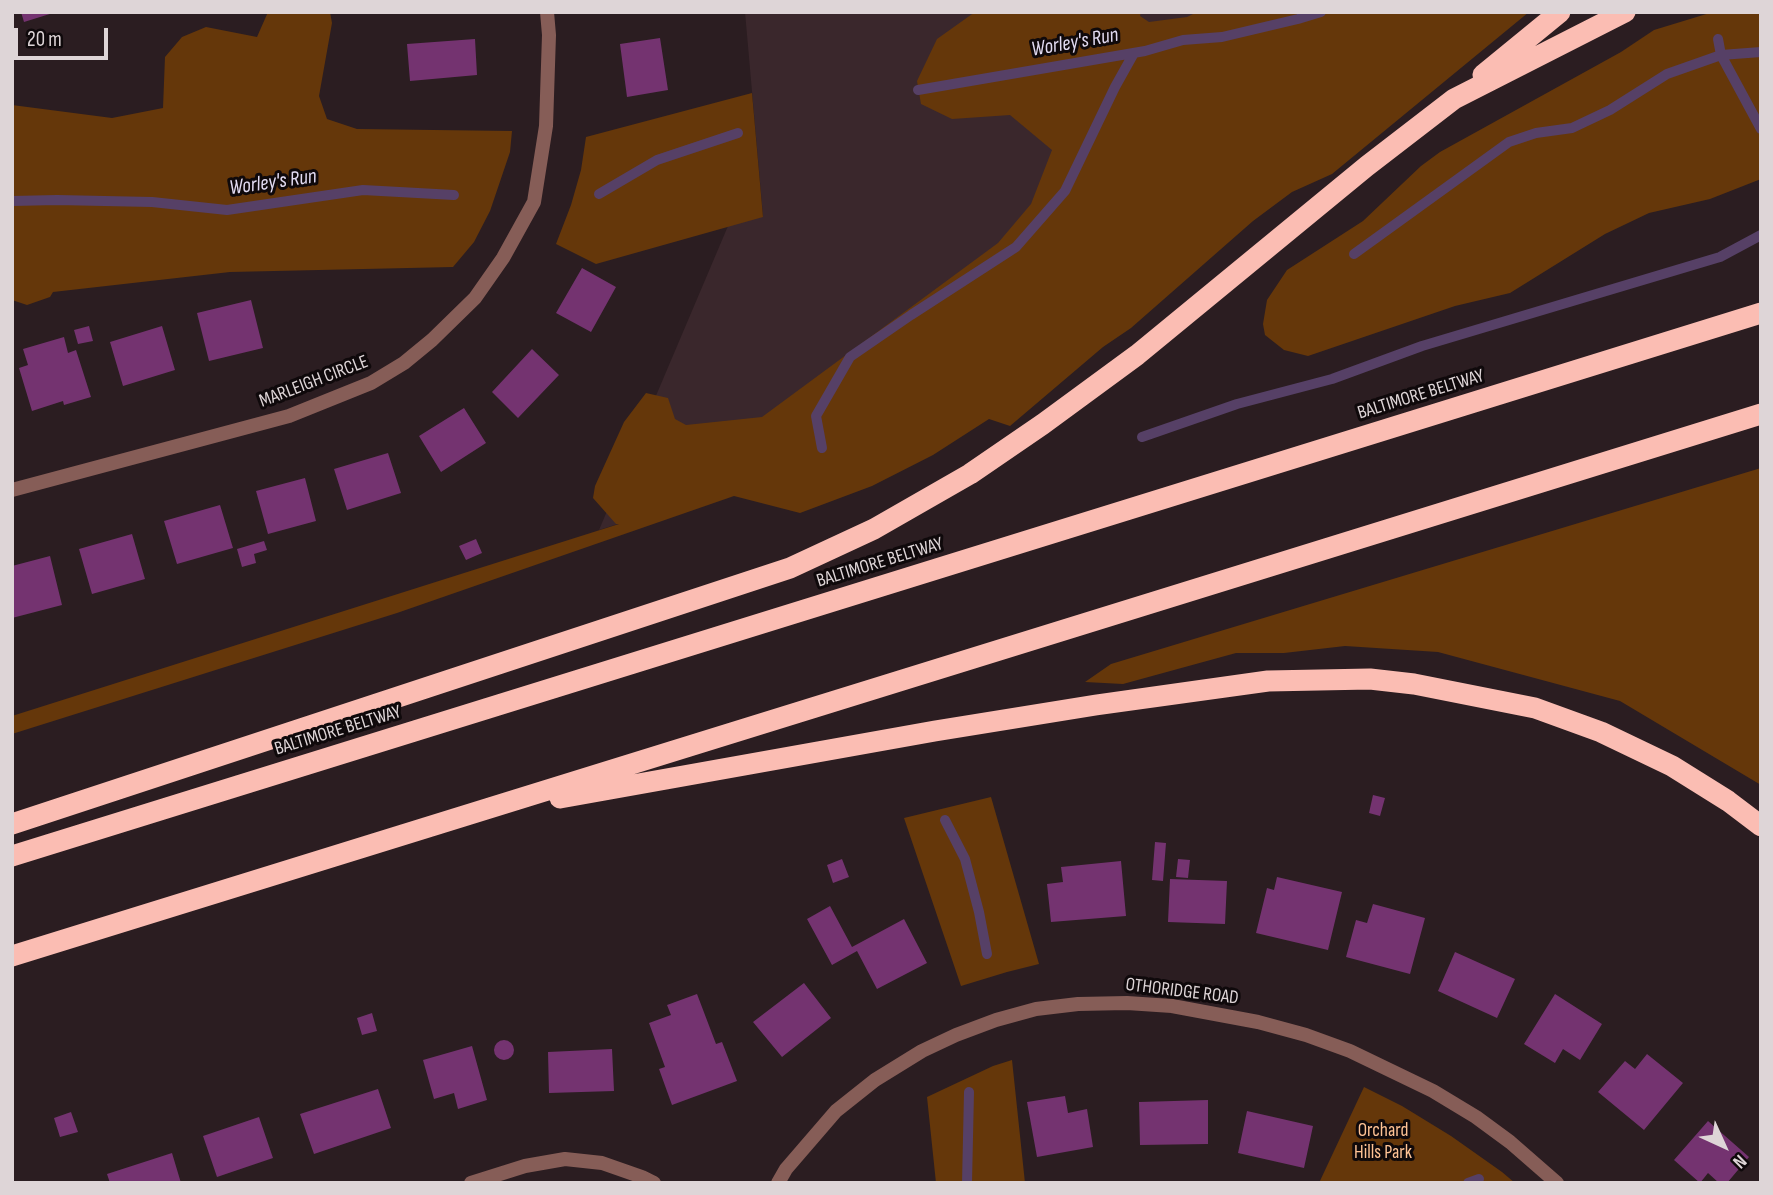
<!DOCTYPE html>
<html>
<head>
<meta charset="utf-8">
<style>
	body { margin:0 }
	#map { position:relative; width:1773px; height:1195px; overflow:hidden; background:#2b1d21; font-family:"Sofia Sans Condensed",sans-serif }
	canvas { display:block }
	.frame { position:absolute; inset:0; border:14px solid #ded5d7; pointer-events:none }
	.north { position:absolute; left:1689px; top:1111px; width:70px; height:70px; -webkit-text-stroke:5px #0f090b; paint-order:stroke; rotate:135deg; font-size:19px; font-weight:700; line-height:28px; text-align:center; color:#ded5d7 }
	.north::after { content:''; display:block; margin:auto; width:24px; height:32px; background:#ded5d7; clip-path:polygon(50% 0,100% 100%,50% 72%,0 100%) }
	.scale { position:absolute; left:14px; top:28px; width:94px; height:32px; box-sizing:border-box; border:4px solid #ded5d7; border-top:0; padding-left:9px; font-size:21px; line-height:24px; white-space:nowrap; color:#ded5d7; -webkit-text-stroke:5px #0f090b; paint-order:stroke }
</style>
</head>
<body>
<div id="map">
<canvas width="1773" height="1195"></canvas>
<div class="frame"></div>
<div class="north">N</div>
<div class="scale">20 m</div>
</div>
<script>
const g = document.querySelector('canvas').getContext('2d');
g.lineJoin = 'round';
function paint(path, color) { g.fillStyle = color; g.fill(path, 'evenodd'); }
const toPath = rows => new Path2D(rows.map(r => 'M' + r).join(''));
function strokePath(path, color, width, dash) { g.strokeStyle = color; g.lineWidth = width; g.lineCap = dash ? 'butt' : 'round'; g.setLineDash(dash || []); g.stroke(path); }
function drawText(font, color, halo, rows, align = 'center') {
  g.font = font + ' "Sofia Sans Condensed",sans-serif'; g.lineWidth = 6; g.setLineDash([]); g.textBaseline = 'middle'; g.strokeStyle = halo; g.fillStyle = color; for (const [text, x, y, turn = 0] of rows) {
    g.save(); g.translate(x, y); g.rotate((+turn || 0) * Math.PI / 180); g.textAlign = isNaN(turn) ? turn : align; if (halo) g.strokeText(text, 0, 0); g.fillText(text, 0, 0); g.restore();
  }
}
paint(toPath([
	[745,12,1277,12,779,473,599,530,728,226,763,216]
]), '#3a272c');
paint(toPath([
	[268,12,330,12,332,23,319,96,327,119,357,129,512,131,510,152,490,211,474,242,453,267,230,272,53,292,50,297,27,305,12,300,12,105,112,118,163,108,165,57,182,37,206,27,257,37],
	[975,12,1141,12,1140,16,1149,22,1187,17,1197,12,1529,12,1332,174,1292,192,1253,221,1131,328,1103,347,1010,426,989,419,933,455,872,486,800,513,734,496,397,613,12,734,12,716,619,524,616,524,593,498,595,486,624,422,646,393,668,398,675,419,686,425,762,417,998,243,1031,204,1052,150,1010,115,952,119,921,104,917,81,937,39],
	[1713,12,1761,12,1761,179,1710,199,1649,213,1605,234,1510,293,1455,306,1308,356,1284,350,1265,335,1263,324,1267,300,1287,270,1363,221,1421,166,1440,152,1621,52,1654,30],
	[752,93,763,217,596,264,556,244,571,205,581,170,586,137],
	[1761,468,1761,785,1620,701,1438,652,1345,646,1284,653,1236,653,1123,684,1085,682,1111,664],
	[991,797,1039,964,1007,972,961,986,904,818],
	[1012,1060,1025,1183,936,1183,927,1097,993,1066],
	[1364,1087,1402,1106,1451,1136,1502,1172,1515,1183,1319,1183]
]), '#65370a');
strokePath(toPath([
	[1718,39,1721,55,1761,129],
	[918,90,1145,51,1183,40,1222,37,1298,19,1321,12],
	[599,194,657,160,738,133],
	[12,201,57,200,152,202,227,210,363,190,454,195],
	[1354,254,1509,142,1536,133,1572,128,1610,110,1667,74,1721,55,1761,52],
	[1142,437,1237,404,1332,379,1422,346,1720,257,1761,235],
	[822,448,816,416,850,357,911,315,1016,247,1065,191,1115,87,1134,53],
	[945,820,965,859,979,912,987,954],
	[967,1183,969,1092],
	[1468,1183,1479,1179]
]), '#564066', 10);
paint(toPath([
	[21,12,53,12,53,13,24,22],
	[660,38,668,90,627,97,620,44],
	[475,39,477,75,410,81,407,44],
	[582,268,616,287,591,332,556,313],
	[251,300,263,348,209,361,197,313],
	[89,326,93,341,78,344,74,330],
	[162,326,175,370,123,386,110,342],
	[64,337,68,353,76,350,91,397,64,405,63,401,32,411,19,368,28,365,23,349],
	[532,349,559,375,518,418,492,392],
	[464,408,486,443,441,472,419,436],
	[388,453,401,493,347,510,334,469],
	[305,478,316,521,268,534,256,491],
	[220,505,233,548,177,564,164,521],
	[132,534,145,579,92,594,79,549],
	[476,539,482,553,466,560,459,546],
	[264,541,267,550,254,554,256,563,242,567,237,549],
	[50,556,62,605,12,618,12,566],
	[1373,795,1385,798,1380,816,1369,813],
	[1155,842,1166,843,1163,881,1152,880],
	[842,859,849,877,833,883,827,865],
	[1178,859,1190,860,1188,878,1176,877],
	[1121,861,1126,916,1051,922,1047,884,1063,882,1061,867],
	[1277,877,1342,892,1328,950,1256,933,1267,888,1274,890],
	[1170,879,1227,881,1225,924,1168,922],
	[1373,904,1425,918,1410,974,1346,957,1356,920,1367,923],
	[830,906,852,947,904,919,927,963,877,989,857,951,832,965,807,919],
	[1455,952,1515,979,1497,1018,1438,991],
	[804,983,831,1018,782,1057,753,1022],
	[697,994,716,1044,722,1042,737,1081,672,1105,659,1069,665,1067,649,1023,671,1015,667,1005],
	[1555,994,1602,1024,1580,1060,1563,1049,1555,1063,1524,1044],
	[372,1013,377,1031,362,1035,357,1018],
	'494 1050a10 10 0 1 1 20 0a10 10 0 1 1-20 0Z',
	[472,1046,487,1100,458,1109,454,1093,434,1099,423,1060],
	[612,1049,614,1091,549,1093,548,1052],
	[1647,1054,1683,1083,1644,1130,1598,1092,1625,1061,1635,1069],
	[378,1089,391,1128,314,1154,300,1114],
	[1065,1096,1068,1113,1087,1109,1093,1147,1037,1157,1027,1102],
	[1208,1100,1208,1144,1140,1145,1139,1102],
	[1247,1111,1313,1126,1304,1168,1238,1153],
	[71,1112,78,1132,60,1137,54,1118],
	[259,1117,273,1158,217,1177,203,1136],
	[1708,1121,1749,1157,1727,1183,1719,1183,1708,1173,1700,1183,1674,1160],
	[172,1153,181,1183,110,1183,107,1174]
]), '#743370');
strokePath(toPath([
	[12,490,289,416,371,383,404,363,432,340,475,298,503,258,534,202,546,126,549,35,547,12],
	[471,1183,525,1166,565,1159,602,1163,642,1177,654,1183],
	[778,1183,786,1169,836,1111,875,1080,922,1051,956,1035,996,1020,1036,1009,1078,1004,1127,1003,1172,1006,1258,1022,1306,1035,1350,1051,1433,1091,1476,1117,1510,1142,1557,1183]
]), '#865d57', 14);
strokePath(toPath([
	[1483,75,1560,12],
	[560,798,935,731,1096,705,1268,681,1370,679,1414,684,1535,708,1601,732,1672,766,1728,801,1761,826],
	[12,824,790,568,874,529,970,474,1043,424,1137,355,1367,166,1454,99,1625,12],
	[12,856,1761,313],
	[12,956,1761,414]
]), '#fbbdb3', 21);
drawText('19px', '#ded5d7', '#0f090b', [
	["MARLEIGH CIRCLE",314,382,-21],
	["BALTIMORE BELTWAY",1421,395,-17],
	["BALTIMORE BELTWAY",880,563,-17],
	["BALTIMORE BELTWAY",338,731,-17],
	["OTHORIDGE ROAD",1182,992,7]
]);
drawText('19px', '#ffc395', '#0f090b', [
	["Orchard",1383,1131],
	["Hills Park",1383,1153]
]);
drawText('italic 21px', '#e2dbf1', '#0f090b', [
	["Worley's Run",1075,43,-10],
	["Worley's Run",273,183,-8]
]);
</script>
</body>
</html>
